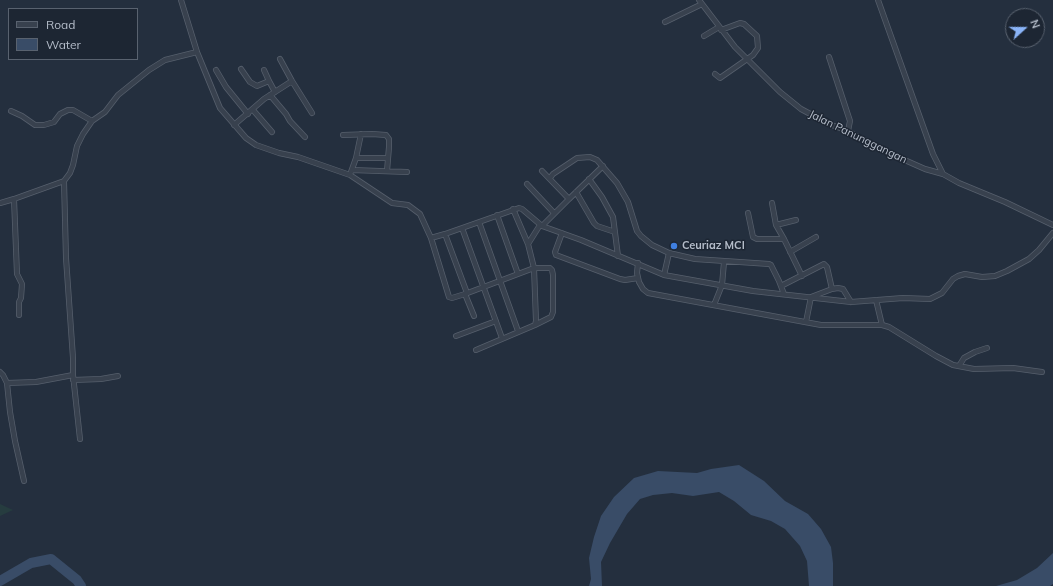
<!DOCTYPE html>
<html>
<head>
<meta charset="utf-8">
<style>
	body { margin:0 }
	#map { position:relative; width:1053px; height:586px; overflow:hidden; background:#242f3e; font-family:Mulish,sans-serif }
	canvas { display:block }
	.legend { position:absolute; left:8px; top:8px; width:130px; height:52px; box-sizing:border-box; background:#1d2633; border:1px solid #59626f; margin:0; padding:5px 7px; list-style:none; font-size:12px; color:#b4bcc9 }
	.legend li { display:flex; align-items:center; gap:8px; height:20px }
	.legend b { width:20px; border:1px solid #59626f }
	.north { position:absolute; left:1005px; top:8px; width:40px; height:40px; box-sizing:border-box; background:#1d2633; border:1px solid #59626f; border-radius:50%; rotate:69deg; font-size:11px; font-weight:700; line-height:16px; text-align:center; color:#b4bcc9 }
	.north::after { content:''; display:block; margin:auto; width:14px; height:18px; background:#8ab4f8; clip-path:polygon(50% 0,100% 100%,50% 72%,0 100%) }
</style>
</head>
<body>
<div id="map">
<canvas width="1053" height="586"></canvas>
<ul class="legend">
<li><b style="height:5px;background:#38414e"></b>Road</li>
<li><b style="height:11px;background:#394c67"></b>Water</li>
</ul>
<div class="north">N</div>
</div>
<script>
const g = document.querySelector('canvas').getContext('2d');
g.lineJoin = 'round';
function paint(path, color) { g.fillStyle = color; g.fill(path, 'evenodd'); }
const toPath = rows => new Path2D(rows.map(r => 'M' + r).join(''));
function strokePath(path, color, width, dash) { g.strokeStyle = color; g.lineWidth = width; g.lineCap = dash ? 'butt' : 'round'; g.setLineDash(dash || []); g.stroke(path); }
function drawText(font, color, halo, rows, align = 'center') {
  g.font = font + ' Mulish,sans-serif'; g.lineWidth = 3; g.setLineDash([]); g.textBaseline = 'middle'; g.strokeStyle = halo; g.fillStyle = color; for (const [text, x, y, turn = 0] of rows) {
    g.save(); g.translate(x, y); g.rotate((+turn || 0) * Math.PI / 180); g.textAlign = isNaN(turn) ? turn : align; if (halo) g.strokeText(text, 0, 0); g.fillText(text, 0, 0); g.restore();
  }
}
paint(toPath([
	[0,504,13,510,0,516]
]), '#263c3f');
paint(toPath([
	[739,465,764,481,785,501,808,514,821,529,831,547,833,563,833,586,809,586,807,561,800,546,785,529,771,521,751,515,734,501,719,492,693,496,672,493,653,495,640,499,627,514,610,543,601,562,602,586,589,586,591,579,589,558,594,537,601,516,614,497,634,478,658,471,697,473,711,469],
	[1053,553,1053,584,1050,586,996,586,1017,580,1037,568]
]), '#394c67');
strokePath(toPath([
	[0,581,31,563,51,559,77,580,81,586]
]), '#394c67', 10);
const minor = toPath([
	[181,0,197,52,220,108,246,138,256,145,279,153,298,157,350,175,392,203,408,205,420,214,431,238,445,234,519,208,522,209,542,226,581,240,664,275,753,291,851,302,903,298,930,299,942,293,953,279,958,276,965,274,982,277,995,276,1007,271,1029,259,1039,250,1053,233],
	[699,0,735,47,780,92,801,109,829,124,848,131,882,150,925,169,943,174],
	[878,0,933,154,943,174,959,183,1005,202,1053,225],
	[665,22,702,4],
	[704,36,719,27],
	[829,57,850,121,848,131],
	[280,59,292,81,312,113],
	[241,69,250,82,257,86,269,81,275,92],
	[216,70,226,87,248,114],
	[264,70,269,81],
	[715,74,720,78,753,55,758,48,757,36,744,24,740,23,721,30],
	[270,95,286,114,290,121,305,137],
	[253,110,272,132],
	[11,111,22,116,35,125,44,125,54,122,60,114,68,110,73,110,92,121],
	[234,125,264,99,292,81],
	[343,135,372,134,386,135,389,139,389,147,387,171],
	[356,158,388,158],
	[352,170,407,172],
	[542,171,569,199,542,226],
	[351,172,356,158,361,134],
	[550,178,553,174,577,158,590,157,597,160,617,183,628,202,637,231,641,236,652,245,669,253,695,259,769,264,771,265,779,281,784,294],
	[589,179,602,197,613,217,618,256],
	[64,181,66,258,73,358,73,375,80,439],
	[527,184,554,213],
	[576,192,594,223,597,226,615,232],
	[14,199,17,274,22,284,21,298,19,302,19,315],
	[569,199,603,166],
	[0,203,14,199,64,181,70,173,73,165,77,146,83,134,92,121,105,112,118,95,149,70,165,60,197,52],
	[772,203,776,225,784,239],
	[748,213,753,237,757,239,784,239,802,276],
	[497,215,518,274],
	[479,222,518,331],
	[776,225,796,220],
	[462,228,502,338],
	[562,233,555,252,556,255,620,279,625,280,638,278],
	[445,234,467,293],
	[431,238,449,297,452,298,465,294,534,268,528,244,513,209],
	[528,244,540,225],
	[790,252,816,237],
	[638,263,637,273,639,282,643,289,648,293,821,325,882,325,889,327,936,356,953,365,974,369,1013,368,1042,372],
	[664,275,669,253],
	[781,286,824,264,827,267,832,289],
	[465,294,474,316],
	[876,300,882,325],
	[714,305,722,285,724,262],
	[806,322,811,297,832,289,838,288,843,289,851,302],
	[456,336,496,321],
	[476,350,535,325,536,321,534,268,550,268,552,270,553,275,553,312,551,317,535,325],
	[959,366,964,358,975,352,987,348],
	[0,372,3,375,7,383,36,382,73,375],
	[73,380,101,379,118,376],
	[7,383,10,412,15,441,24,481]
]);
strokePath(minor, '#565f6c', 6);
strokePath(minor, '#38414e', 4.5);
for (const [x, y, r, color] of [
	[674,246,4,"#3f7fe0"]
]) { const dot = new Path2D(); dot.arc(x, y, r, 0, 2 * Math.PI); g.fillStyle = color; g.fill(dot); strokePath(dot, '#1d2633', 1.5); }
drawText('11px', '#b4bcc9', '#1d2633', [
	["Jalan Panunggangan",858,137,26]
]);
drawText('bold 11px', '#b4bcc9', '#1d2633', [
	["Ceuriaz MCI",682,246]
], 'left');
</script>
</body>
</html>
